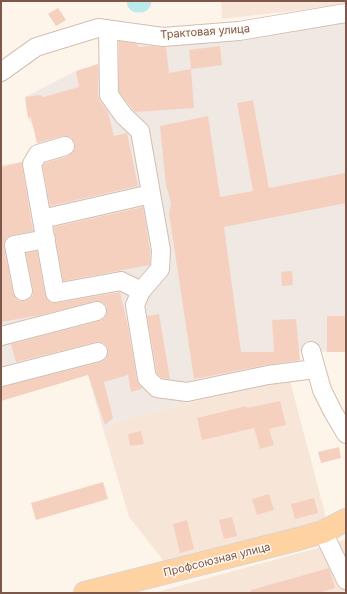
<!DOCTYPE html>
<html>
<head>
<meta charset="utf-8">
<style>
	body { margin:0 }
	#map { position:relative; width:347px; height:594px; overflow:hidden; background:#fef5ea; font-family:Inter,sans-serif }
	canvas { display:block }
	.frame { position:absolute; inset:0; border:2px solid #7d574a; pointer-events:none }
</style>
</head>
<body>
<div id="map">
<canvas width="347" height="594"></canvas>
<div class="frame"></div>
</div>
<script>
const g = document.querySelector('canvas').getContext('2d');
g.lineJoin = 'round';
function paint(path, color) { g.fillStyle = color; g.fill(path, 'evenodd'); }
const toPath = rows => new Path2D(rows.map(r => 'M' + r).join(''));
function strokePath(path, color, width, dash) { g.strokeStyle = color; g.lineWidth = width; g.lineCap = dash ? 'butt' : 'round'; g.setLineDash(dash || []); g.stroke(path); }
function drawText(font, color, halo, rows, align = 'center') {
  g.font = font + ' Inter,sans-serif'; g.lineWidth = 3; g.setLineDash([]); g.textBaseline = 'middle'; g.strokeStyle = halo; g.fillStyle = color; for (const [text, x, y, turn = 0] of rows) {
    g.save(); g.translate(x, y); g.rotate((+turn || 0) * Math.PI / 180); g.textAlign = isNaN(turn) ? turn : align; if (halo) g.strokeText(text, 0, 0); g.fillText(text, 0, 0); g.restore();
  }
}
paint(toPath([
	[221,1,346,1,346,3,302,10,222,19],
	[289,377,327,521,170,569,129,517,104,432,115,422],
	[346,539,346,593,153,593,325,546]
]), '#f7e6d8');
paint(toPath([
	[346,20,346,352,298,351,300,363,289,377,115,422,104,432,88,375,1,401,1,165,22,162,38,146,33,127,28,118,25,97,76,71,98,65,114,42,138,39],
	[253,100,269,188,237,103]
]), '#f0e8e3');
strokePath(toPath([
	[138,1,140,1]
]), '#bce9eb', 23);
paint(toPath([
	[58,8,66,20,56,26,48,14],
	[119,41,138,44,138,47,149,46,166,47,169,73,191,69,194,108,135,112,119,92],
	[220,46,222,65,191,69,189,50],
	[98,64,98,95,100,101,108,112,114,136,127,133,138,186,50,206,43,166,45,163,68,156,72,153,75,149,75,143,72,138,67,136,62,136,37,143,31,117,28,118,25,97,40,95,43,97,79,87,76,71],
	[253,100,269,188,346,173,346,203,224,227,241,352,274,352,272,320,296,319,300,360,266,365,194,379,169,213,171,203,166,185,160,126,208,116,220,197,253,191,237,103],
	[22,162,22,166,33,231,12,235,7,237,4,242,4,247,13,293,15,298,19,301,25,301,30,299,33,295,33,289,26,253,37,251,45,295,47,299,51,303,57,303,120,292,128,327,137,380,142,389,131,392,128,375,104,382,113,418,105,425,88,375,1,401,1,387,101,362,106,359,108,354,108,350,106,345,101,342,96,342,16,362,11,344,100,321,105,318,107,313,107,308,104,303,99,301,95,301,41,315,1,322,1,167],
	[143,207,150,251,150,265,63,281,54,227],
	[292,271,293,285,282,286,281,272],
	[159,314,170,379,162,378,157,373,147,316],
	[327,316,346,316,346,352,327,352],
	[280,401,286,425,269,429,274,445,260,449,254,428,202,440,197,418,246,406,247,408],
	[141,431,144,444,130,446,128,434],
	[339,447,341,458,321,463,318,452],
	[103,482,108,499,36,520,31,503],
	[269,494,274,510,257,515,252,499],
	[314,498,318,513,295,519,291,504],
	[232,517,237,536,224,539,219,520],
	[187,520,194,549,180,553,173,524],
	[329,568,335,588,318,593,251,593,251,590]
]), '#f6d0bf');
const minor = toPath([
	[108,29,109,95,124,116,140,131,161,250,160,269,141,291,135,305,147,378,157,388,187,392,268,375,315,369],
	[1,72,36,47,98,28,163,37,239,31,346,13],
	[65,146,38,154,32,164,55,293,121,281,141,291],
	[42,219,151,194],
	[23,291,14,245,46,239],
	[1,336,97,311],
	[311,351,322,390,333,412,346,434],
	[1,377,98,352],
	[323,532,346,580]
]);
const major = toPath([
	[85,593,298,539,323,532,346,520]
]);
strokePath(minor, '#d5bdb1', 20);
strokePath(major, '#ddd3d0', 24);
strokePath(minor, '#fff', 18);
strokePath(major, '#ffd3a1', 22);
drawText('11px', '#7d574a', '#fff9f3', [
	["Трактовая улица",205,32,-4],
	["Профсоюзная улица",217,560,-14]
]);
</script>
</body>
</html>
